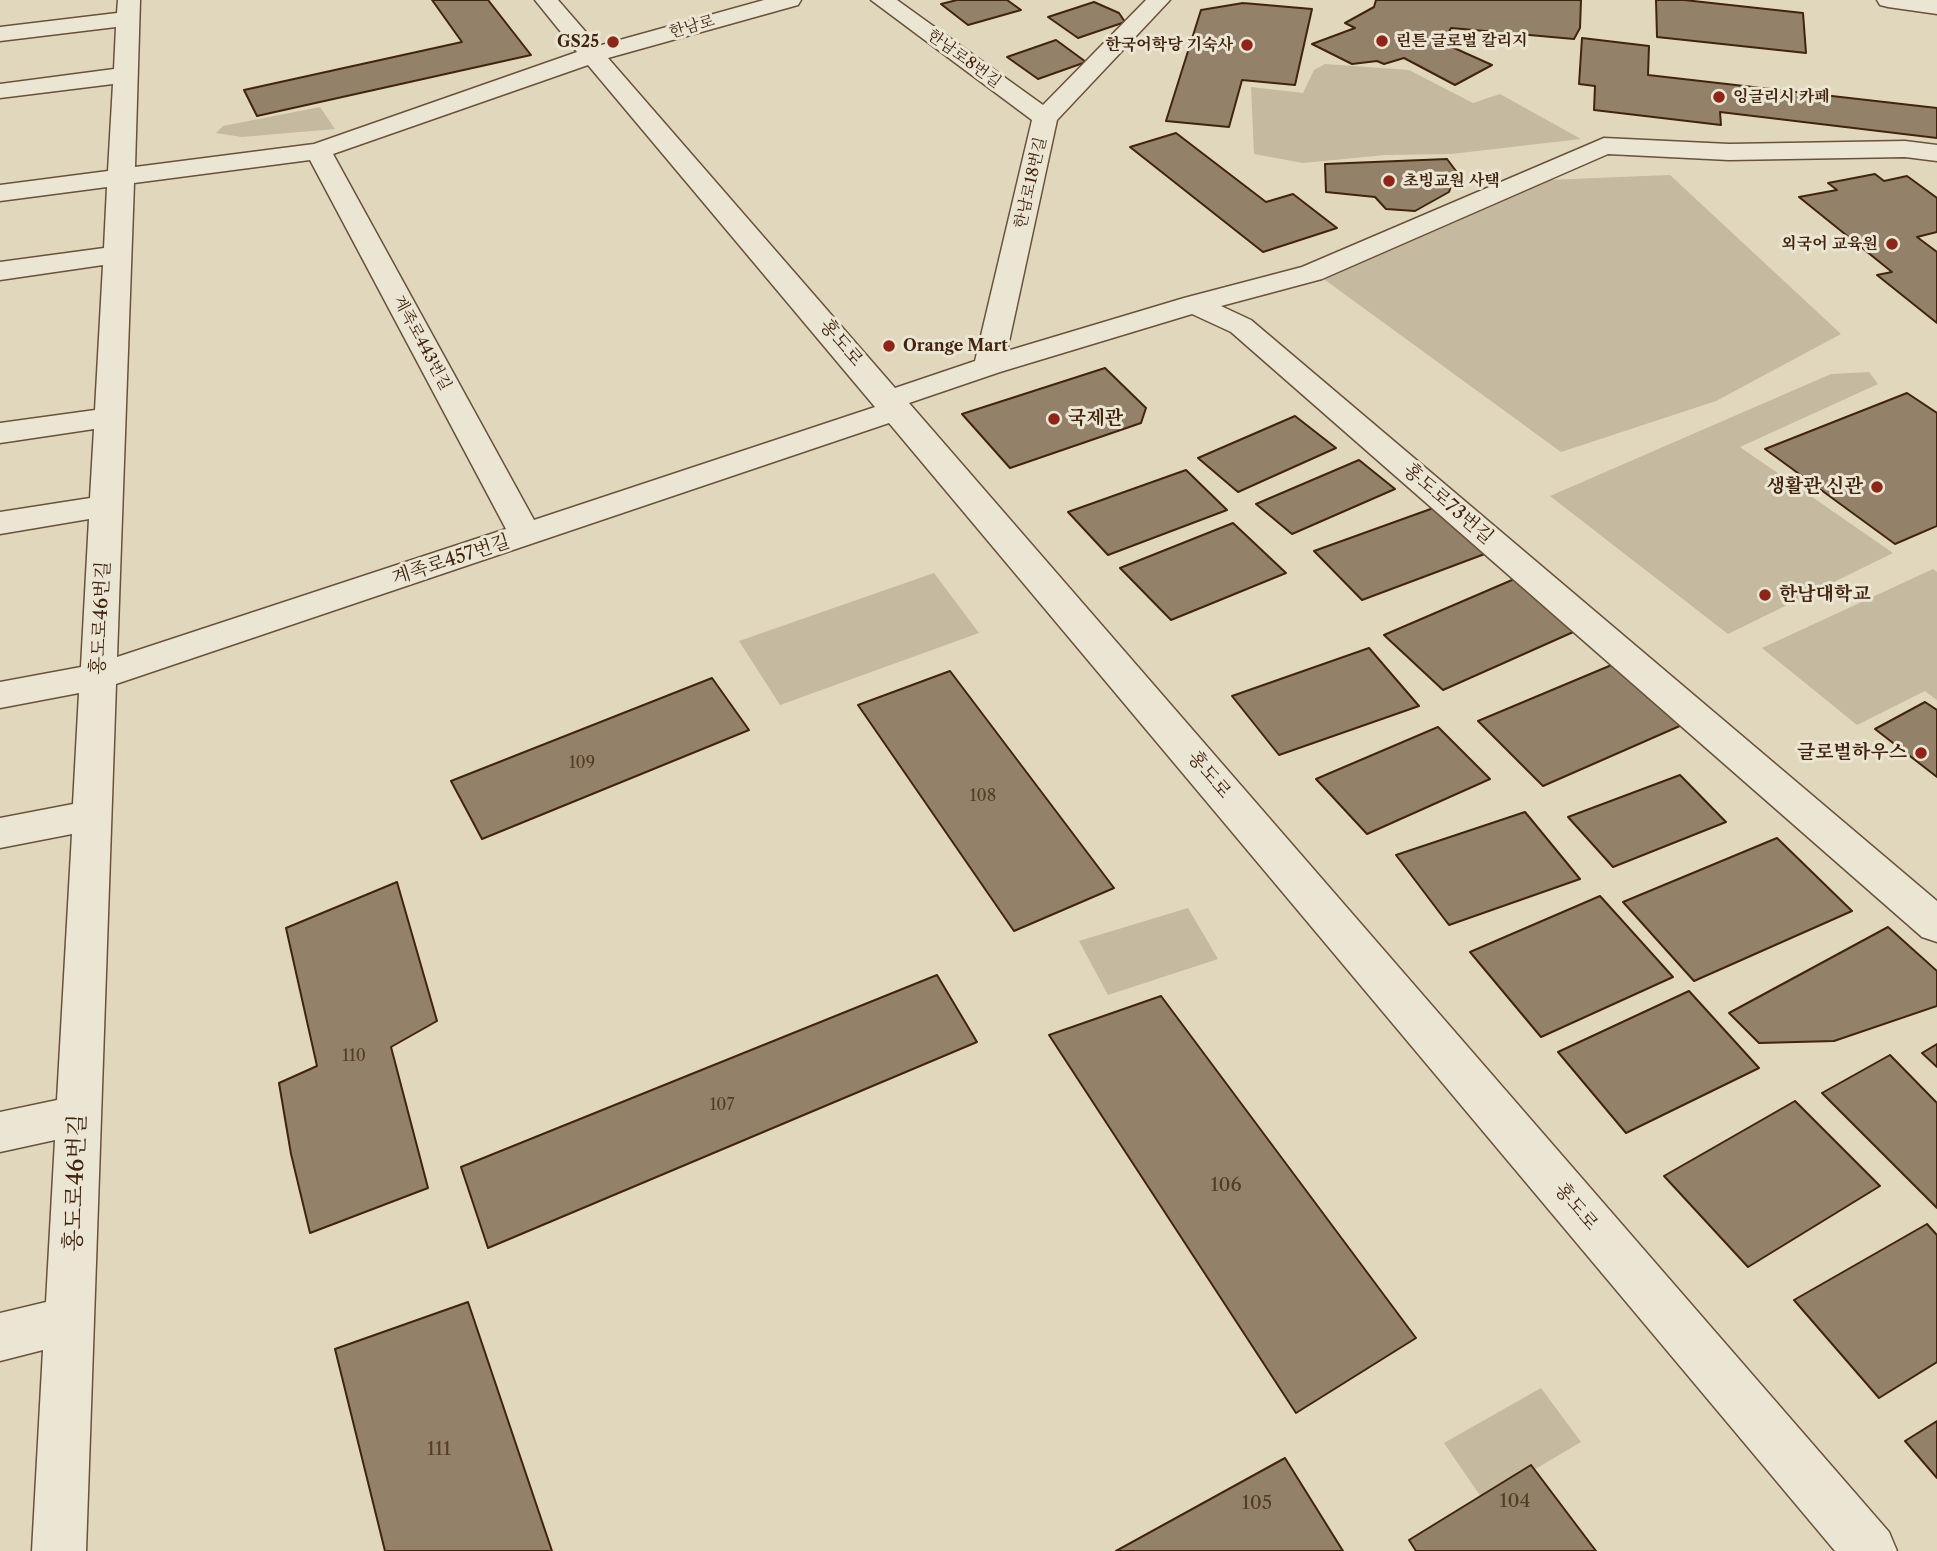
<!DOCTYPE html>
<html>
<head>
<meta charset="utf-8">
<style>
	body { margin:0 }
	canvas { display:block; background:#e0d7bd }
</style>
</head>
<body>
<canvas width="1937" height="1551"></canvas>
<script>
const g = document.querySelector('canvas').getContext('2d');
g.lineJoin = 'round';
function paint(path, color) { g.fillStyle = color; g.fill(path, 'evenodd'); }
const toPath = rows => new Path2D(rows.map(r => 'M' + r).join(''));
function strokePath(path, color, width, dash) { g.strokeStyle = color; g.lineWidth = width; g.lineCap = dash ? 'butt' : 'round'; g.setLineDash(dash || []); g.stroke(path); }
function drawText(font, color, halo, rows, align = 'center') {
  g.font = font + ' "Libre Caslon Text","Noto Serif KR",serif'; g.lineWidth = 6; g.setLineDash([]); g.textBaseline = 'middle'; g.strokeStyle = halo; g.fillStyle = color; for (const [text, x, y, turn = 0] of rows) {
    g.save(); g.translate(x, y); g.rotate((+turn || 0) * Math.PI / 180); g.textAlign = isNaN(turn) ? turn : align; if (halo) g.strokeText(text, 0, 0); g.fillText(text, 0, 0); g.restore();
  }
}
paint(toPath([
	[1325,64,1409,70,1473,103,1500,94,1581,139,1451,154,1385,155,1303,163,1254,154,1251,87,1303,93,1314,70],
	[320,107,335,129,242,137,216,133,223,126],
	[1670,175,1841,334,1716,401,1561,452,1321,277,1547,180],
	[1869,372,1878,384,1740,447,1893,553,1728,634,1550,496,1831,374],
	[1933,569,1937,572,1937,700,1925,691,1857,725,1762,648],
	[934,573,979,633,780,705,739,641],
	[1188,908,1218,959,1108,995,1079,941],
	[1541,1388,1581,1442,1483,1500,1444,1443]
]), '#c5b99f');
const building = toPath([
	[432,0,488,0,531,55,257,116,244,90,462,42,432,0],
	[957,0,1007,0,1021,10,968,25,941,4,957,0],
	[1376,0,1581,0,1580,28,1574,39,1451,28,1443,43,1492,65,1455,85,1404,58,1384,64,1377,61,1352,64,1312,44,1355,28,1345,23,1374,7,1376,0],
	[1656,0,1684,0,1803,13,1806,53,1657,37,1656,0],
	[1094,2,1119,13,1125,22,1078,38,1048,17,1094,2],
	[1243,3,1312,9,1295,85,1242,80,1229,127,1166,121,1201,10,1243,3],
	[1582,38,1649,46,1648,75,1937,108,1937,138,1720,112,1721,125,1594,110,1595,86,1579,84,1582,38],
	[1056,40,1086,62,1038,79,1007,57,1056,40],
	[1176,133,1266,202,1293,194,1337,228,1263,252,1130,147,1176,133],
	[1447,159,1456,171,1449,192,1415,211,1386,209,1375,197,1326,192,1325,164,1447,159],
	[1875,174,1884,181,1907,176,1937,198,1937,232,1917,237,1937,252,1937,323,1877,275,1892,272,1799,197,1837,190,1828,183,1875,174],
	[1105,368,1146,408,1141,423,1010,468,962,414,1105,368],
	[1907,393,1937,413,1937,526,1895,544,1765,449,1907,393],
	[1295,416,1336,448,1238,492,1198,458,1295,416],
	[1359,460,1395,489,1292,534,1256,504,1359,460],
	[1186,470,1227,510,1108,555,1068,512,1186,470],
	[1439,506,1490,552,1362,600,1314,551,1439,506],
	[1233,523,1286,573,1171,620,1120,568,1233,523],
	[1519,577,1580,629,1443,690,1384,635,1519,577],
	[1369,648,1419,706,1279,755,1232,696,1369,648],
	[1614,664,1682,725,1543,786,1478,721,1614,664],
	[950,671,1114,888,1014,931,858,705,950,671],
	[712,678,749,730,482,839,451,781,712,678],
	[1925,702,1937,710,1937,777,1875,729,1925,702],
	[1438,727,1490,779,1367,834,1316,779,1438,727],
	[1680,775,1726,822,1613,867,1568,817,1680,775],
	[1525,812,1580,879,1449,925,1396,855,1525,812],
	[1777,838,1852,911,1694,981,1623,902,1777,838],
	[397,882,437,1021,391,1047,428,1188,310,1233,291,1154,279,1083,317,1066,286,928,397,882],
	[1600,896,1673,977,1541,1037,1470,952,1600,896],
	[1888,927,1937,971,1937,1006,1834,1041,1759,1043,1729,1013,1888,927],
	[937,975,977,1042,488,1248,461,1167,937,975],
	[1689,991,1759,1068,1626,1133,1558,1052,1689,991],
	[1161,996,1416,1338,1296,1413,1049,1035,1161,996],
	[1937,1044,1937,1067,1922,1053,1937,1044],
	[1890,1055,1937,1103,1937,1208,1822,1093,1890,1055],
	[1795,1101,1880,1186,1748,1267,1664,1176,1795,1101],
	[1927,1224,1937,1235,1937,1362,1879,1398,1794,1300,1927,1224],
	[468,1302,552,1551,385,1551,335,1349,468,1302],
	[1937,1421,1937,1478,1905,1441,1937,1421],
	[1285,1458,1343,1551,1116,1551,1285,1458],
	[1531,1465,1596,1551,1416,1551,1409,1540,1531,1465]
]);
paint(building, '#948169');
strokePath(building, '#42240d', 2);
const minor = toPath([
	[118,0,140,0,135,167,314,144,577,52,535,0,558,0,598,46,764,0,801,0,798,5,608,58,895,388,975,361,1032,120,871,0,897,0,1043,105,1146,0,1170,0,1057,120,1007,351,1184,298,1302,267,1604,138,1729,144,1905,141,1937,145,1937,161,1905,157,1729,160,1608,154,1322,279,1221,306,1251,320,1937,901,1937,942,1922,937,1231,332,1192,314,1000,372,909,403,1889,1532,1897,1551,1835,1551,889,423,116,684,86,1551,32,1551,43,1350,0,1361,0,1313,46,1302,55,1140,0,1152,0,1112,57,1100,72,834,0,848,0,818,73,804,79,693,0,708,0,682,81,667,89,519,0,534,0,512,90,498,94,429,0,443,0,423,95,410,103,265,0,280,0,262,104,248,107,187,0,201,0,185,108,171,113,84,0,98,0,84,114,69,116,27,0,41,0,27,117,13,118,0],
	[588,65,875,407,534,520,333,154,588,65],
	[310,160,506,529,117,657,134,183,310,160],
	[1877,0,1937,0,1937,14,1888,7,1880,5,1877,0]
]);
strokePath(minor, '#6a5139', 3);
paint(minor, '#ebe5d4');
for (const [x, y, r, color] of [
	[1382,41,7,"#8f2418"],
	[613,42,7,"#8f2418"],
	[1247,45,7,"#8f2418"],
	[1719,97,7,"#8f2418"],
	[1389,181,7,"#8f2418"],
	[1892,244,7,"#8f2418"],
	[889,346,7,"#8f2418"],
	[1054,419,7,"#8f2418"],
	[1877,487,7,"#8f2418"],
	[1765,595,7,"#8f2418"],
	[1921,753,7,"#8f2418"]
]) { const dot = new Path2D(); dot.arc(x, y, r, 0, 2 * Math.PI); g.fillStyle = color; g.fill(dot); strokePath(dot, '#ebe5d4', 2.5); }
drawText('16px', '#42240d', '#ebe5d4', [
	["한남로",692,27,-16],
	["한남로8번길",964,59,36],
	["한남로18번길",1031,183,-77],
	["계족로443번길",422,343,62]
]);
drawText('bold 16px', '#42240d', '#ebe5d4', [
	["린튼 글로벌 칼리지",1396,41],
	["GS25",599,42,"right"],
	["한국어학당 기숙사",1233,45,"right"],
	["잉글리시 카페",1733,97],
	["초빙교원 사택",1403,181],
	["외국어 교육원",1878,244,"right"],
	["Orange Mart",903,346]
], 'left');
drawText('16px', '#563b24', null, [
	["109",582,763],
	["108",983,796],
	["110",354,1056],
	["107",722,1105]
]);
drawText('19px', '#42240d', '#ebe5d4', [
	["홍도로",841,343,50],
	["홍도로73번길",1448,504,41],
	["계족로457번길",451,560,-18],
	["홍도로46번길",101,618,-87],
	["홍도로",1209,775,50],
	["홍도로",1576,1207,50]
]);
drawText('bold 19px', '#42240d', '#ebe5d4', [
	["국제관",1068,419],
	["생활관 신관",1863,487,"right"],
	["한남대학교",1779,595],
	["글로벌하우스",1907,753,"right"]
], 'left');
drawText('19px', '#563b24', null, [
	["106",1226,1186],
	["111",439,1450],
	["104",1515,1502],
	["105",1257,1504]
]);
drawText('23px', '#42240d', '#ebe5d4', [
	["홍도로46번길",76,1183,-88]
]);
</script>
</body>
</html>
